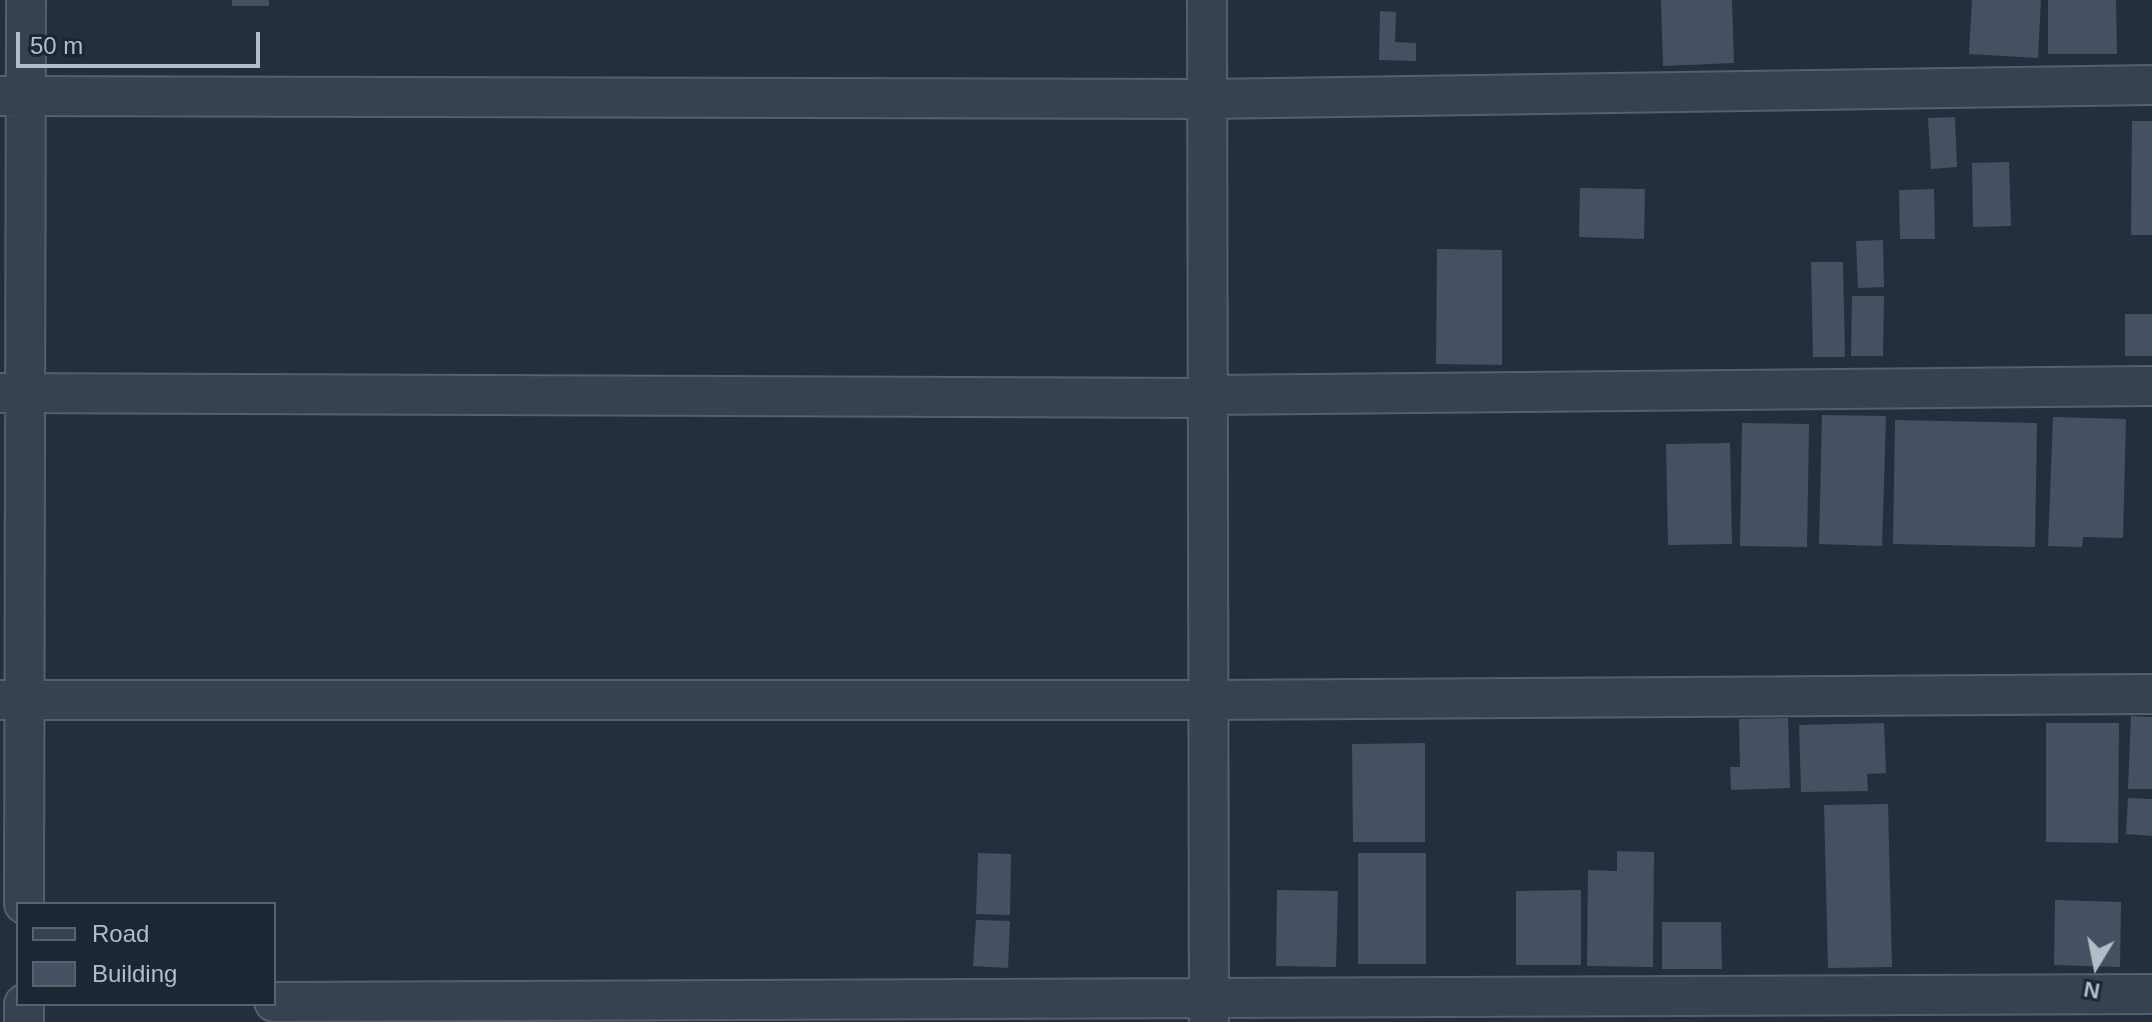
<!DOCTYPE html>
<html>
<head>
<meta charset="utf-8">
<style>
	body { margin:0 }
	#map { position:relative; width:2152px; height:1022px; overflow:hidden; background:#242f3e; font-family:Arial,sans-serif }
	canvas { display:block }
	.legend { position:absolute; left:16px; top:902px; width:260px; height:104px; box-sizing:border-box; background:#1d2633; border:2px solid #59626f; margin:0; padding:10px 14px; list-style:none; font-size:24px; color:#b4bcc9 }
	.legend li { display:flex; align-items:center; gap:16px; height:40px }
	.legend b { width:40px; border:2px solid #59626f }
	.north { position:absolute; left:2056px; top:926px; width:80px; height:80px; -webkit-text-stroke:6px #1d2633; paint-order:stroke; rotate:190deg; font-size:22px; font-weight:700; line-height:32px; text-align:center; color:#b4bcc9 }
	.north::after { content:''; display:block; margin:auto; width:28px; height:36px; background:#b4bcc9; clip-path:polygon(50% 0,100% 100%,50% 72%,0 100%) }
	.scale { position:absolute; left:16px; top:32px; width:244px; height:36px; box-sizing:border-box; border:4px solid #b4bcc9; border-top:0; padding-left:10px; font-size:24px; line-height:28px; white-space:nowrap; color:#b4bcc9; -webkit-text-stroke:6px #1d2633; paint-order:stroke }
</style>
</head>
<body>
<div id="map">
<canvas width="2152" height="1022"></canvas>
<ul class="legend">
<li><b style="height:10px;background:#38414e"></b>Road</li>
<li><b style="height:22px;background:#455162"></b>Building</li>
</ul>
<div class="north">N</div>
<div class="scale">50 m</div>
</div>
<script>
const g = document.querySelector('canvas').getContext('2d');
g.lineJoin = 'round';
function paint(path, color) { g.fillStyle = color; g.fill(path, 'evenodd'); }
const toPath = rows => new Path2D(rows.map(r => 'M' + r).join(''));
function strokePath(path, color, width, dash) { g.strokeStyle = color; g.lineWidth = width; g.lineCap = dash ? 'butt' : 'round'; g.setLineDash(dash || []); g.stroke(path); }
paint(toPath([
	[232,0,269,0,269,6,232,6],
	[1661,0,1732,0,1734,63,1663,66],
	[1972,0,2041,0,2038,58,1969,54],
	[2048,0,2116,0,2117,54,2048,54],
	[1380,11,1396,12,1395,42,1416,43,1416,61,1379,60],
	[1955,117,1957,167,1931,169,1928,118],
	[2132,121,2152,121,2152,235,2131,235],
	[2009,162,2011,226,1973,227,1972,163],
	[1580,188,1645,189,1644,239,1579,237],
	[1934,189,1935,239,1900,239,1899,190],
	[1883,240,1884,287,1858,288,1856,241],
	[1437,249,1502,250,1502,365,1436,364],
	[1811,262,1843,262,1845,357,1813,357],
	[1852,296,1884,296,1883,356,1851,356],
	[2125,314,2152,314,2152,356,2125,356],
	[1822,415,1886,416,1882,546,1819,544],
	[2053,417,2126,419,2123,538,2083,537,2082,547,2048,546],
	[1895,420,2037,423,2035,547,1893,544],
	[1742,423,1809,424,1807,547,1740,546],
	[1730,443,1732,544,1668,545,1666,444],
	[2131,716,2152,717,2152,789,2128,789],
	[1788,718,1790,788,1731,790,1730,767,1740,767,1739,719],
	[1884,723,1886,773,1867,774,1868,791,1801,792,1799,725],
	[2046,723,2119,723,2118,843,2046,842],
	[1425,743,1425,842,1353,842,1352,744],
	[2128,798,2152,799,2152,836,2126,834],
	[1888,804,1892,967,1828,968,1824,805],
	[1617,851,1654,852,1653,967,1587,966,1588,870,1617,871],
	[978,853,1011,854,1010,915,976,914],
	[1358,853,1426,853,1426,964,1358,964],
	[1277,890,1338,891,1336,967,1276,966],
	[1581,890,1581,965,1516,965,1516,891],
	[2055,900,2121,902,2120,967,2054,965],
	[976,920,1010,921,1008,968,973,966],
	[1662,922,1721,922,1722,969,1662,969]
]), '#455162');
const street = toPath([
	[1207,0,1209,1022],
	[0,96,1207,99,2152,85],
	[0,393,1208,398,1208,395,2152,386],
	[0,700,1208,700,2152,694],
	[24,904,26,0],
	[274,1002,2152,994],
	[24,1022,24,1004]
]);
strokePath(street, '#565f6c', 42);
strokePath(street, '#38414e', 38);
</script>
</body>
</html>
